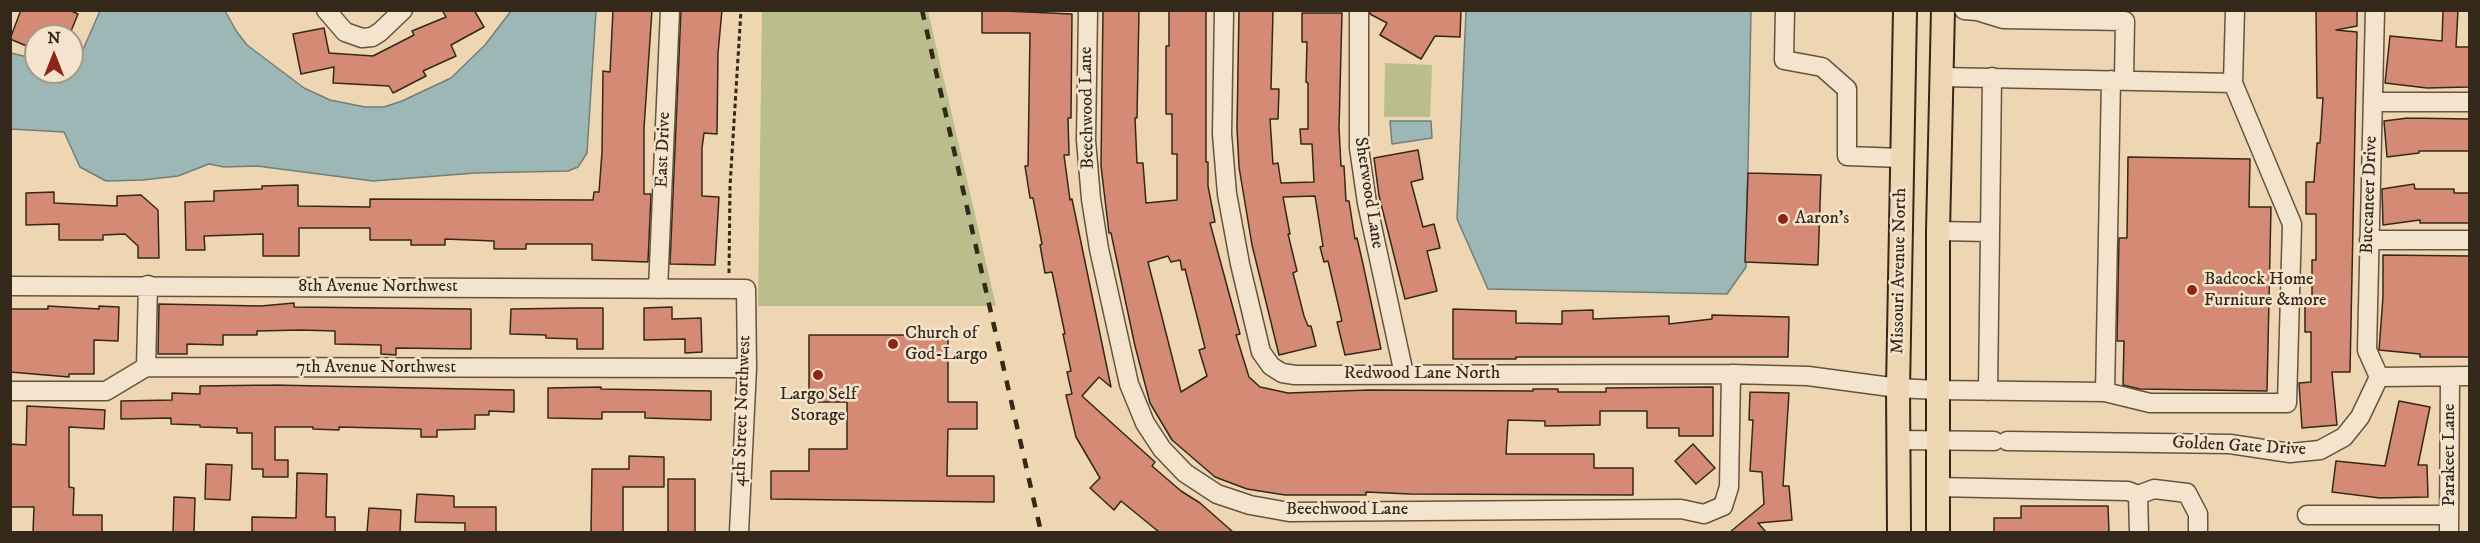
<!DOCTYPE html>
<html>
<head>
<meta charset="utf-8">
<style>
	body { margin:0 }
	#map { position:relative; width:2480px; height:543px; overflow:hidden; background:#efd6b2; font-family:"IM FELL DW Pica",serif }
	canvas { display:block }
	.frame { position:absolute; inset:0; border:12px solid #34281b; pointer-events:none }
	.north { position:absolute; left:24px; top:24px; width:60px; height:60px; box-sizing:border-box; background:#f5e4cd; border:2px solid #a89986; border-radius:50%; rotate:0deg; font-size:16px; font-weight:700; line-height:24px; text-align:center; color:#34281b }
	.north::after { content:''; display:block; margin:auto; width:21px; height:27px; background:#8f2418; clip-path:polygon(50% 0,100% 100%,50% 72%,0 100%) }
</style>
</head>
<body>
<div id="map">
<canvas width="2480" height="543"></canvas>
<div class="frame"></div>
<div class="north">N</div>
</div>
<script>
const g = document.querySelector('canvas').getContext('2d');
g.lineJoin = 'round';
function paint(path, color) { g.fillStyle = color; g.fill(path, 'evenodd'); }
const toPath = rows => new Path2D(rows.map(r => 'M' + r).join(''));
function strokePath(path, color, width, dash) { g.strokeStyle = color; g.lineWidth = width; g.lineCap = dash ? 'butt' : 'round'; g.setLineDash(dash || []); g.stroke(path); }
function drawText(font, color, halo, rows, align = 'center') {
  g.font = font + ' "IM FELL DW Pica",serif'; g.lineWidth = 5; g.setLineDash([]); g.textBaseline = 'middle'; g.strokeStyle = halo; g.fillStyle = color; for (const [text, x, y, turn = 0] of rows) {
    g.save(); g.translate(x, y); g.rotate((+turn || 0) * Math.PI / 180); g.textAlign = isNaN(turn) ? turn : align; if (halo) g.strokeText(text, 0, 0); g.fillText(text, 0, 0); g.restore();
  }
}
paint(toPath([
	[762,11,928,11,996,306,758,306],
	[1385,63,1432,65,1430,117,1384,117]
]), '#babe8c');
const water = toPath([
	[100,11,225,11,237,32,247,45,304,88,330,100,365,107,384,107,402,101,451,78,485,45,511,11,596,11,587,153,578,167,568,171,475,173,373,181,257,166,224,167,209,164,178,176,143,180,106,181,80,167,64,132,10,129,11,53,36,59,36,72,72,72,72,65,77,62,82,52,100,11],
	[1466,11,1751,11,1746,267,1727,294,1488,289,1457,219,1466,11],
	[1390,121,1431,121,1432,138,1392,144,1390,121]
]);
paint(water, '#9cb7b5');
strokePath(water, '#727e77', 1.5);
const building = toPath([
	[21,10,69,10,78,14,69,36,36,36,36,50,10,39,21,10],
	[442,10,474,10,484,27,451,45,456,56,423,71,426,76,393,93,389,86,333,83,334,67,301,74,293,34,324,28,329,53,373,56,414,35,412,31,446,17,442,10],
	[613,10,652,10,644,128,644,194,651,194,648,262,592,260,592,244,526,244,526,249,494,249,494,241,445,239,445,245,411,245,411,240,370,240,370,228,299,228,299,256,263,256,263,234,204,236,205,250,186,250,185,202,214,201,214,191,262,189,262,186,298,185,298,206,370,207,370,199,593,200,594,192,599,192,602,152,603,71,610,72,613,10],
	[681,10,722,10,718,53,717,134,704,133,702,148,702,196,719,197,715,265,670,264,681,10],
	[982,10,1072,14,1071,118,1068,118,1069,155,1064,155,1070,200,1072,199,1111,387,1099,377,1082,396,1155,462,1152,466,1181,491,1200,503,1233,532,1159,532,1121,501,1114,510,1090,488,1100,478,1076,437,1066,395,1072,394,1067,372,1071,371,1063,334,1065,334,1052,272,1045,273,1040,245,1042,244,1033,198,1030,198,1025,166,1028,166,1030,33,982,33,982,10],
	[1103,10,1139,10,1137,118,1135,118,1137,163,1143,163,1146,203,1177,200,1177,154,1172,154,1172,114,1166,114,1166,46,1169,46,1169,10,1206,10,1206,162,1208,162,1208,186,1215,222,1210,223,1240,334,1236,335,1249,377,1260,387,1288,393,1369,390,1533,391,1533,389,1558,389,1558,392,1606,392,1606,388,1713,387,1713,436,1679,436,1679,428,1647,428,1647,411,1600,411,1600,425,1545,426,1545,421,1508,420,1506,454,1594,454,1594,468,1633,468,1633,495,1410,494,1366,492,1366,495,1285,495,1247,489,1215,477,1172,440,1150,403,1135,346,1111,233,1109,233,1101,166,1103,10],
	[1168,256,1171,262,1180,260,1182,270,1185,269,1205,348,1199,350,1207,376,1181,392,1148,262,1168,256],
	[1370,10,1461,10,1460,37,1435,36,1421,59,1380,35,1387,23,1370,14,1370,10],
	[2316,10,2357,10,2357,26,2336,30,2357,32,2350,372,2332,372,2337,425,2302,428,2299,383,2311,382,2311,332,2305,332,2305,300,2312,300,2312,260,2316,260,2316,214,2306,214,2306,182,2314,182,2317,143,2320,143,2323,98,2317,98,2316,10],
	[2443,10,2458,10,2456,47,2469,47,2469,87,2427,88,2385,83,2390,36,2442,41,2443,10],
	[1239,11,1273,11,1271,89,1279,89,1278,119,1270,119,1273,164,1278,163,1281,183,1314,182,1312,144,1301,144,1300,129,1308,129,1308,83,1306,82,1307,42,1302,42,1302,13,1342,13,1339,128,1341,166,1344,166,1346,201,1349,201,1355,239,1357,238,1363,264,1381,349,1345,355,1337,322,1342,321,1328,261,1324,262,1320,247,1323,246,1315,196,1283,197,1290,234,1288,234,1297,271,1293,273,1304,316,1308,326,1311,326,1316,346,1279,355,1252,245,1239,167,1237,128,1239,11],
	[2408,118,2469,119,2469,151,2419,151,2419,153,2387,157,2384,121,2408,118],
	[1418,150,1423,179,1411,182,1423,227,1434,224,1440,248,1427,251,1437,291,1405,299,1379,196,1374,158,1418,150],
	[2128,157,2250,159,2249,207,2271,207,2267,391,2140,389,2123,385,2124,341,2117,341,2119,238,2127,238,2128,157],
	[1748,173,1821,175,1818,265,1745,262,1748,173],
	[2414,184,2415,189,2454,189,2454,193,2469,193,2469,223,2420,223,2420,220,2383,225,2382,189,2414,184],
	[54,192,54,203,117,206,117,196,141,195,158,210,159,258,138,258,138,246,125,234,103,235,103,240,59,240,59,224,26,225,26,193,54,192],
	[2383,255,2469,256,2469,357,2420,357,2420,354,2379,350,2383,297,2383,255],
	[294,303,294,307,471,309,471,349,396,348,396,355,381,354,381,345,335,344,335,331,301,330,257,331,257,335,223,335,223,345,187,344,187,354,158,354,159,304,261,306,294,303],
	[48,306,99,309,99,306,119,307,118,341,94,340,94,374,69,374,69,377,10,372,10,309,48,309,48,306],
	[672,307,672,319,701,318,702,352,685,353,685,339,644,340,644,308,672,307],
	[578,308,603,308,603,349,577,349,577,339,546,338,546,335,510,334,511,309,578,308],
	[1453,309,1516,311,1516,323,1562,324,1562,311,1593,310,1593,319,1669,316,1669,324,1712,319,1712,315,1789,317,1788,357,1516,357,1516,359,1453,359,1453,309],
	[809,335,948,335,948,402,977,402,977,429,948,429,947,476,994,476,994,502,771,499,771,471,809,471,809,449,847,449,847,402,809,402,809,335],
	[273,385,514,390,514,412,489,411,489,415,475,415,475,429,437,430,437,437,421,437,421,429,339,427,339,430,313,429,313,427,275,427,275,460,288,460,288,477,263,477,263,469,252,469,252,433,237,433,237,428,200,427,200,425,171,424,171,418,121,419,121,401,172,400,172,393,200,394,200,386,273,385],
	[601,387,601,389,711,391,711,420,645,418,645,412,602,412,602,419,548,418,548,388,601,387],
	[1750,392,1789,393,1783,486,1789,486,1792,520,1758,523,1766,532,1730,532,1764,504,1762,472,1750,471,1753,420,1749,420,1750,392],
	[2399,401,2430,407,2418,465,2427,465,2428,497,2380,498,2332,492,2336,461,2385,466,2399,401],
	[27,406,105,410,104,429,69,427,69,487,74,488,73,515,102,515,102,532,33,532,34,507,10,507,10,444,26,445,27,406],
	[1693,444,1715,468,1696,484,1675,461,1693,444],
	[629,456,664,457,664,487,623,487,623,532,591,532,592,469,629,469,629,456],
	[206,464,232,465,230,500,205,499,206,464],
	[297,473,327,474,326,517,335,517,335,532,252,532,252,517,296,518,297,473],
	[668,479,695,479,695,532,668,532,668,479],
	[417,494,454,496,454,507,496,507,496,532,465,532,465,523,415,522,417,494],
	[174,497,195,498,194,532,173,532,174,497],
	[2021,506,2108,506,2109,532,1994,532,1994,518,2021,518,2021,506],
	[369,508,401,510,400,532,367,532,369,508]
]);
paint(building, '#d48a75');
strokePath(building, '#34281b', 1.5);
const minor = toPath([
	[326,10,345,32,362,38,372,37,380,32,403,10],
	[1088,10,1086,140,1091,199,1099,249,1129,384,1145,423,1162,449,1185,473,1217,494,1250,505,1289,512,1681,509,1704,514,1723,506,1729,487,1731,374],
	[1224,10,1222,134,1227,194,1240,264,1261,352,1271,366,1282,373,1295,375,1731,374,1808,376,1898,388,1937,390,2105,392,2111,80],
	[1359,10,1359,148,1367,203,1404,374],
	[1785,10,1784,60,1822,67,1847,89,1847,156,1902,158],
	[1964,10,1977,11,2003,19,2125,21,2124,80],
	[2375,10,2367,350,2379,377],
	[1942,77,2233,83,2235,10],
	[2373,102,2470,102],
	[1938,231,1990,232],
	[2369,240,2470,240],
	[10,286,746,289,747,368,739,532],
	[658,289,670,10],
	[146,367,148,285],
	[2379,377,2470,376],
	[10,391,106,391,146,367,747,368],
	[1988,391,1992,77],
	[2105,392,2150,403,2287,403,2292,224,2233,83],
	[1898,440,1994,441],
	[2007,441,2230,444,2290,453,2320,450,2344,437,2360,417,2379,377],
	[1937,487,2128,491,2138,495,2139,532],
	[2138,495,2154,489,2187,493,2198,514,2198,532],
	[2307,515,2449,515],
	[2449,532,2450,377]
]);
const major = toPath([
	[1899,532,1898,388,1905,10],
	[1938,532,1938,231,1943,10]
]);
strokePath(minor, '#635441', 21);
strokePath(major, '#34281b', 26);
strokePath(toPath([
	[729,273,730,186,741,10]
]), '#34281b', 3, [4.5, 3]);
strokePath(minor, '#f5e4cd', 18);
strokePath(major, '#efd6b2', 22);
strokePath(toPath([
	[922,10,1041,532]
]), '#34281b', 4.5, [10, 10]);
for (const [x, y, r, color] of [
	[1783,219,6,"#8f2418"],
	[2192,290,6,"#8f2418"],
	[893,344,6,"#8f2418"],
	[818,375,6,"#8f2418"]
]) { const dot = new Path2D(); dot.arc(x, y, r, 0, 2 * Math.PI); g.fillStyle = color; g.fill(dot); strokePath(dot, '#f5e4cd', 2); }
drawText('18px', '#34281b', '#f5e4cd', [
	["Beechwood Lane",1088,108,-91],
	["East Drive",664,150,-88],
	["Sherwood Lane",1368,193,81],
	["Buccaneer Drive",2370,195,-88],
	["Missouri Avenue North",1900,271,-89],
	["8th Avenue Northwest",378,287],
	["7th Avenue Northwest",376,368],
	["Redwood Lane North",1422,374],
	["4th Street Northwest",743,411,-88],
	["Golden Gate Drive",2239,447,3],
	["Parakeet Lane",2450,455,-90],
	["Beechwood Lane",1347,510]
]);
drawText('18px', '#34281b', '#f5e4cd', [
	["Aaron's",1795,219],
	["Badcock Home",2204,280],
	["Furniture &more",2204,301],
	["Church of",905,334],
	["God-Largo",905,355],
	["Largo Self",818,395,"center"],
	["Storage",818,416,"center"]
], 'left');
</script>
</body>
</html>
